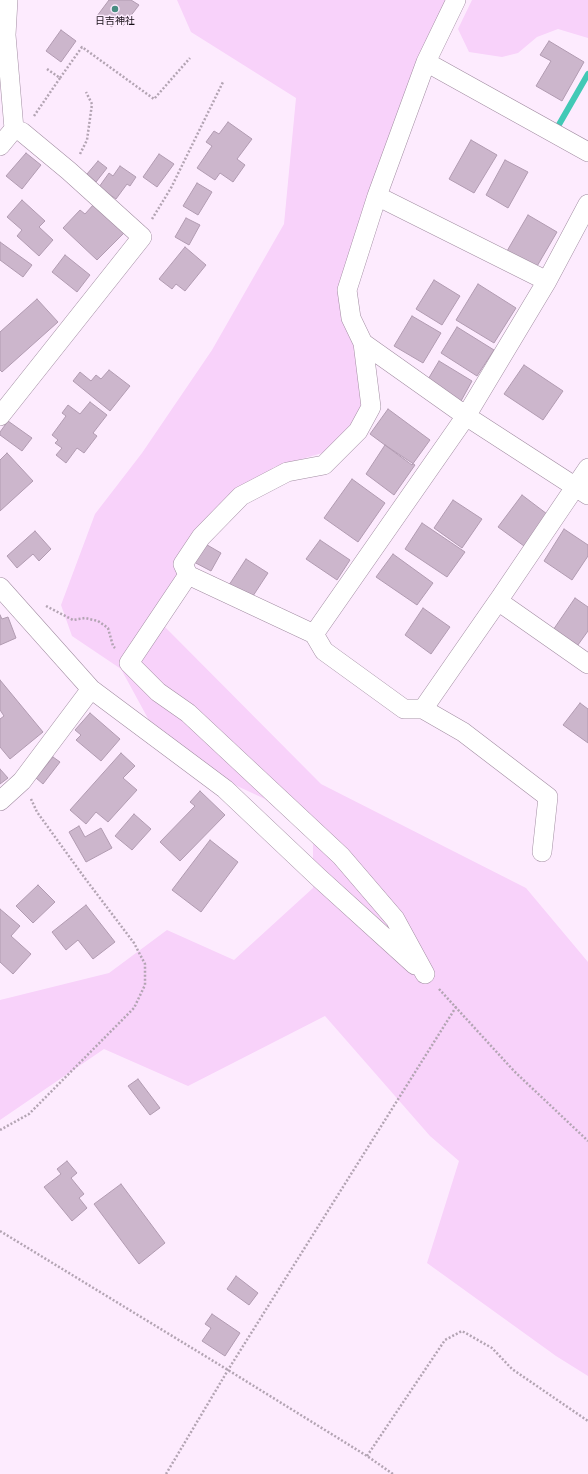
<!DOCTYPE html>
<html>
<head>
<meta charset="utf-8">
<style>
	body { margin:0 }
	canvas { display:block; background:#fdebfe }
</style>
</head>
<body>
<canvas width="588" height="1474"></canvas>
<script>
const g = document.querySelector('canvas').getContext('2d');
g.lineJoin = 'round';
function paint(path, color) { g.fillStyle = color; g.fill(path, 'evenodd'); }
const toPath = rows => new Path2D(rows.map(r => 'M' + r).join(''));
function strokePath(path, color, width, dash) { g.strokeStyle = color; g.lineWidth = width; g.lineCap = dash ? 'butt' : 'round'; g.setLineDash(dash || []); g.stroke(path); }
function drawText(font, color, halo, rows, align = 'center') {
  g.font = font + ' Commissioner,"Noto Sans JP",sans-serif'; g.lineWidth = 3; g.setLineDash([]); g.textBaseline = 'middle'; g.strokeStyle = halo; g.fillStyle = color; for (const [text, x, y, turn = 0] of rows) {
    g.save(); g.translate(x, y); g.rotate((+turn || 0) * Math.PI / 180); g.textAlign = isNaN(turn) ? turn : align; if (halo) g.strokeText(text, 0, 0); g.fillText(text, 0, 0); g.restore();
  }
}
paint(toPath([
	[177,0,451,0,351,266,373,408,343,447,274,467,196,536,163,625,321,784,526,888,588,962,588,1376,556,1356,427,1263,459,1161,430,1136,325,1016,188,1086,104,1049,0,1120,0,1000,109,973,167,930,234,960,313,888,313,842,265,799,192,765,151,724,121,669,72,636,61,605,95,514,142,453,212,350,284,224,296,98,191,32],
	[472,0,588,0,588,38,558,29,537,37,518,53,502,57,469,52,458,29]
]), '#f8d2fa');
strokePath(toPath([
	[557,128,588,74]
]), '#42c9b6', 6);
const building = toPath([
	[109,0,131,0,139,5,123,26,116,21,112,27,97,16,109,0],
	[61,30,76,41,61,62,46,51,61,30],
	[549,41,584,62,562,101,536,86,551,61,540,55,549,41],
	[228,122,252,139,237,159,245,165,233,182,220,173,215,180,197,168,212,146,206,142,214,131,219,134,228,122],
	[471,140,497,155,474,193,449,179,471,140],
	[26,153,41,165,22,189,6,176,26,153],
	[159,154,174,164,157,187,143,177,159,154],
	[505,160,528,172,508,208,486,195,505,160],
	[98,161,107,168,96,182,87,174,98,161],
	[120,166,136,177,130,186,127,184,116,199,99,187,109,173,113,176,120,166],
	[197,183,212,192,198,215,183,206,197,183],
	[22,200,45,221,39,227,53,240,39,256,17,236,22,230,7,217,22,200],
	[94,204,124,233,97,260,63,228,80,210,85,214,94,204],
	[528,215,557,232,536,268,507,251,528,215],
	[186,218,200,225,189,245,175,237,186,218],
	[0,242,32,265,23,277,0,260,0,242],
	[185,247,206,265,185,291,176,284,172,289,159,279,185,247],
	[65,255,90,275,77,292,52,272,65,255],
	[434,280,460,296,442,325,416,309,434,280],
	[478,284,516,308,494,343,456,320,478,284],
	[37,299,58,322,2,372,0,370,0,332,37,299],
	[412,316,441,333,423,363,394,346,412,316],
	[457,327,494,350,477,376,441,353,457,327],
	[439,361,472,381,461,401,427,381,439,361],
	[524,365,563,391,543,420,504,394,524,365],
	[109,370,130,386,110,411,73,381,80,372,91,381,96,375,101,379,109,370],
	[90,402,107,415,93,433,97,436,84,453,77,448,66,463,56,455,62,448,55,443,58,440,52,435,66,416,62,413,68,405,80,414,90,402],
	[388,409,430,440,412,465,370,434,388,409],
	[8,421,32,438,22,451,0,435,0,432,8,421],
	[385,445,415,465,394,495,366,474,385,445],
	[7,453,33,481,0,511,0,460,7,453],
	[352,479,385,503,358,542,324,518,352,479],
	[522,495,547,514,524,546,498,527,522,495],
	[453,500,482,519,462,548,434,528,453,500],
	[422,523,465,552,447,577,405,549,422,523],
	[564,529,588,545,588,556,572,580,544,561,564,529],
	[35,531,51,549,39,561,33,554,17,568,7,556,35,531],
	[320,540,350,560,337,580,306,559,320,540],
	[202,542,221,553,211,571,192,561,202,542],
	[393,554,433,583,417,605,376,577,393,554],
	[246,559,268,573,251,599,229,585,246,559],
	[575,598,588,607,588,631,575,649,551,633,575,598],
	[423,608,450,627,431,654,405,635,423,608],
	[0,615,2,619,8,617,16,638,0,645,0,615],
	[0,680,43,732,10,759,0,747,0,719,4,716,0,710,0,680],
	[580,703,588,709,588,743,563,725,580,703],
	[90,713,120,739,101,761,76,740,81,735,75,730,90,713],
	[121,753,135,766,123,778,137,790,108,822,96,812,86,824,70,810,121,753],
	[53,757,60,762,43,784,36,778,53,757],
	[0,769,8,778,0,784,0,769],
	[200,791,225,815,180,861,160,842,195,806,190,802,200,791],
	[134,814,151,829,132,850,115,836,134,814],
	[79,826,85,837,101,828,112,848,86,862,69,832,79,826],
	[210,840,238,862,201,912,172,890,210,840],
	[38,885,55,902,33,923,16,906,38,885],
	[86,905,115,942,93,959,78,940,66,950,52,932,86,905],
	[0,909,20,926,11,936,31,954,13,974,0,962,0,909],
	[138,1079,160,1108,150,1115,128,1086,138,1079],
	[67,1161,77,1173,71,1178,84,1194,79,1198,87,1208,72,1221,44,1187,61,1174,57,1169,67,1161],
	[121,1184,165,1243,139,1264,94,1204,121,1184],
	[236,1276,258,1293,249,1305,227,1289,236,1276],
	[212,1314,240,1333,225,1356,202,1341,211,1328,205,1324,212,1314]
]);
paint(building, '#ccb6cc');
strokePath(building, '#b19bb1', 1);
const street = toPath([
	[426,62,588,152],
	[0,146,14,129,6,35,8,0],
	[377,196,547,281],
	[363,343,466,416,588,495],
	[0,416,142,237,69,171,22,132,14,129],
	[188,575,314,634,324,651,404,709,423,709,498,601,588,664],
	[0,587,91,689,225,789,318,877,415,965],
	[498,601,588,468],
	[314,634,466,416,547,281,588,204],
	[423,709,463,732,548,797,542,852],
	[0,801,22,781,91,689],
	[425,974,395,919,341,856,188,713,158,692,129,663,188,575,183,564,201,537,241,496,287,472,324,465,358,431,371,407,363,343,351,318,347,290,377,196,426,62,456,0]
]);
strokePath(street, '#a28da2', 20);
strokePath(toPath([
	[47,69,60,78,82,47,154,99,190,58],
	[34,116,60,78],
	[80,154,87,140,92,104,86,92],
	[152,219,171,188,223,82],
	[46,606,73,620,85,618,98,621,108,628,113,646,115,648],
	[439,989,514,1071,588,1141],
	[0,1130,29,1114,134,1008,145,985,145,964,134,943,84,877,37,812,31,799],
	[0,1231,228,1370,367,1456,393,1474],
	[367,1456,445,1340,462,1331,492,1348,512,1369,588,1421],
	[166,1474,228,1370,456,1007]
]), '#b3a4b3', 2.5, [2, 2]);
strokePath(street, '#fff', 19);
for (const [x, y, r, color] of [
	[115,9,4,"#488c81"]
]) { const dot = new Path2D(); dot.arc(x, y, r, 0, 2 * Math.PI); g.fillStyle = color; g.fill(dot); strokePath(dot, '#fdebfe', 1.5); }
drawText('10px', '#181018', '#fdebfe', [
	["日吉神社",115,21]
]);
</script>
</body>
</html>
